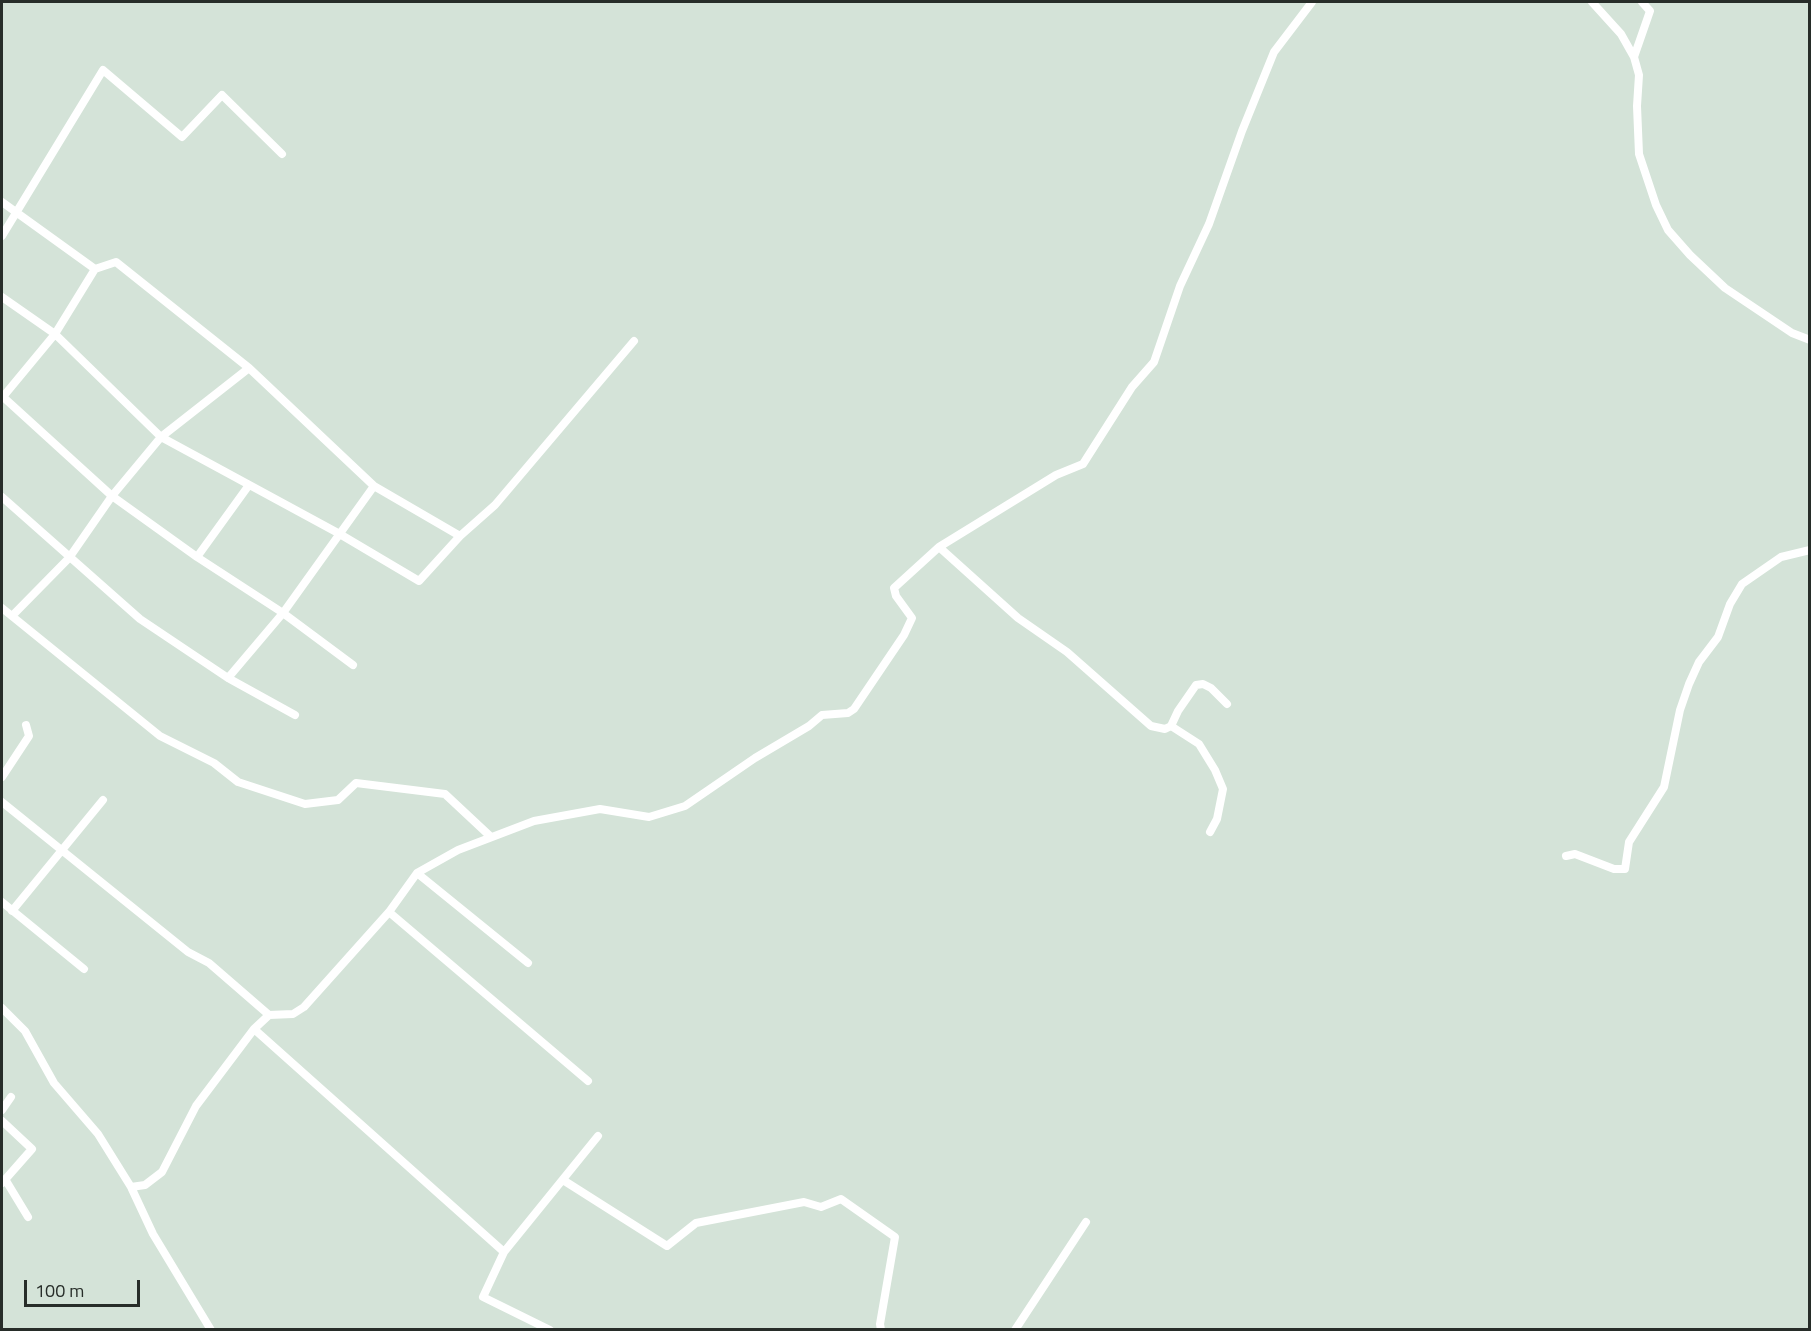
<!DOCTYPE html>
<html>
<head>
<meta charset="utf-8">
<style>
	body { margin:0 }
	#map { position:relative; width:1811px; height:1331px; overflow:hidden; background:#d4e3d8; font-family:"Titillium Web",sans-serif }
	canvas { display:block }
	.frame { position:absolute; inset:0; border:3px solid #272d29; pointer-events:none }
	.scale { position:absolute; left:24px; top:1280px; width:116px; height:27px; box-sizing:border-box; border:3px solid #272d29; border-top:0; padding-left:8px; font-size:18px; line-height:21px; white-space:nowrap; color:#272d29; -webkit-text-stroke:4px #d4e3d8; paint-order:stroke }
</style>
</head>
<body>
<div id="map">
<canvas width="1811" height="1331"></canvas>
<div class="frame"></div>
<div class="scale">100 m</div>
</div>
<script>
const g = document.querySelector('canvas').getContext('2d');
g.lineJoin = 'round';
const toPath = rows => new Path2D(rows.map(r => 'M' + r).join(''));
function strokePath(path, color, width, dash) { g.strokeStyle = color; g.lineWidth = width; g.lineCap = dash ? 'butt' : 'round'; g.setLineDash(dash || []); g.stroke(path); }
strokePath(toPath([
	[1592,2,1621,34,1634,57,1639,75,1637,106,1639,154,1656,205,1668,230,1690,255,1725,288,1792,333,1810,340],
	[1634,57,1650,11,1642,2],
	[2,202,95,269],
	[2,236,103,70,182,137,222,95,282,154],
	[2,297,55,334,161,437,338,533,419,581,460,536,495,505,634,341],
	[2,396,112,496,197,557,283,613,353,665],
	[2,398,55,334,95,269,116,262,249,368,374,486,460,536],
	[2,497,140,619,228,678,295,715],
	[939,547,1018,618,1067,652,1151,726,1165,729,1171,726,1199,744,1215,770,1223,789,1217,819,1210,832],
	[197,557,249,485],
	[2,608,160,736,214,763,238,782,305,804,338,800,356,783,445,794,491,837],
	[12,616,69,558,112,496,161,437,249,368],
	[228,678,283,613,374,486],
	[1171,726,1178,711,1196,685,1203,684,1211,688,1227,704],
	[2,777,29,736,26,725],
	[2,802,188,952,209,963,269,1015],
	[1566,856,1575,854,1614,869,1625,869,1629,842,1664,787,1680,710,1689,684,1699,662,1718,637,1730,604,1742,584,1781,557,1810,550],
	[417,873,528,963],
	[2,902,84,969],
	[12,911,103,800],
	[389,912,588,1081],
	[2,1008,25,1031,54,1083,98,1134,131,1187,153,1234,211,1330],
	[254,1029,504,1252],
	[2,1110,11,1097],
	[2,1121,32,1149,2,1183],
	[5,1179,28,1217],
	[563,1180,667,1246,696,1223,804,1202,821,1207,841,1199,895,1237,880,1324,881,1330],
	[131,1187,145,1185,162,1172,196,1106,254,1029,269,1015,293,1014,304,1007,389,912,417,873,458,850,534,821,600,809,649,817,685,806,755,758,809,726,822,715,848,713,854,709,904,635,912,618,896,596,894,588,939,547,1056,475,1083,464,1132,387,1154,362,1180,286,1209,224,1242,131,1274,52,1312,2],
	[550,1330,483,1297,504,1252,598,1136],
	[1015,1330,1086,1222]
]), '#fff', 8);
</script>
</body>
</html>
